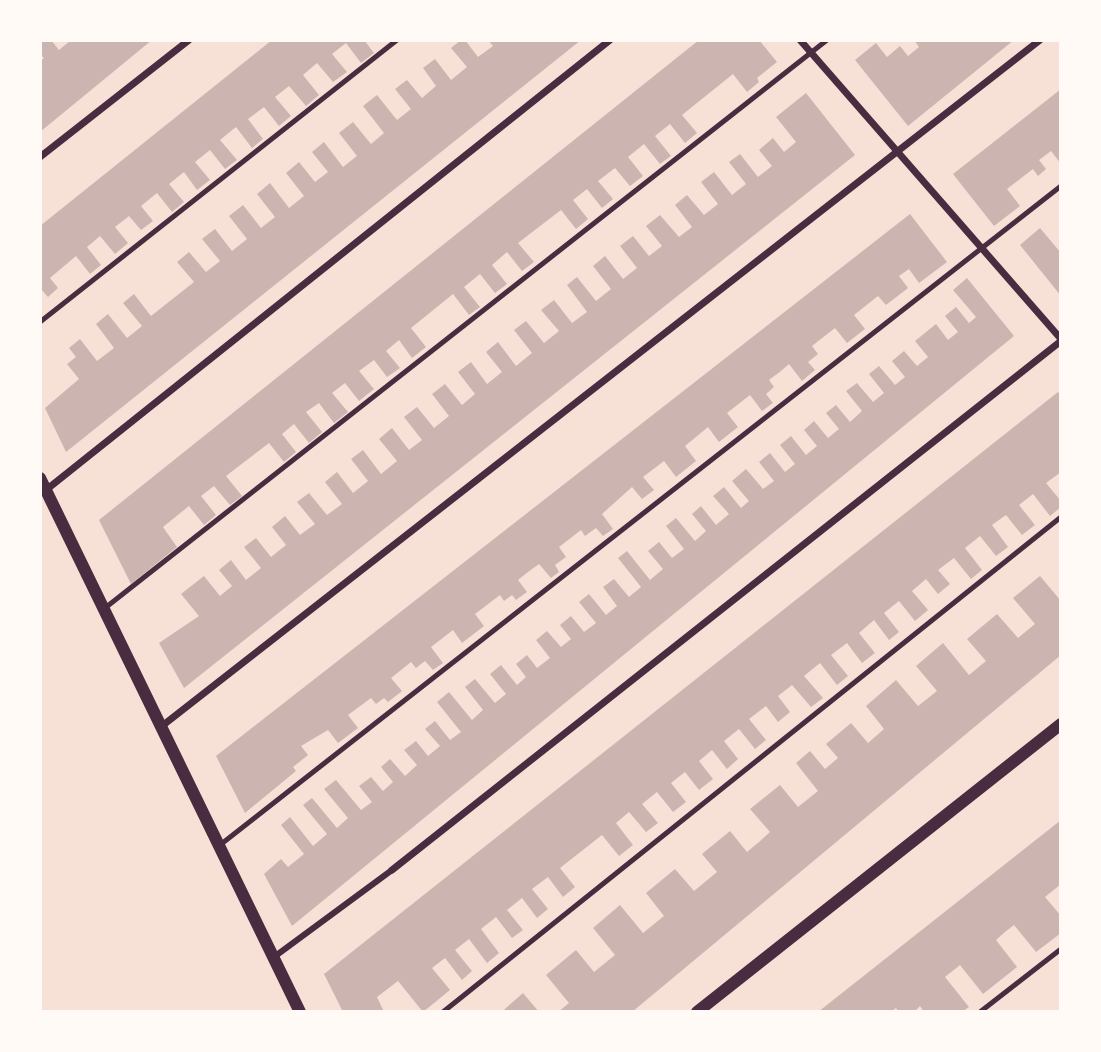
<!DOCTYPE html>
<html>
<head>
<meta charset="utf-8">
<style>
	body { margin:0 }
	#map { position:relative; width:1101px; height:1052px; overflow:hidden; background:#f7e1d7; font-family:"Titillium Web",sans-serif }
	canvas { display:block }
	.frame { position:absolute; inset:0; border:42px solid #fffaf5; pointer-events:none }
</style>
</head>
<body>
<div id="map">
<canvas width="1101" height="1052"></canvas>
<div class="frame"></div>
</div>
<script>
const g = document.querySelector('canvas').getContext('2d');
g.lineJoin = 'round';
function paint(path, color) { g.fillStyle = color; g.fill(path, 'evenodd'); }
const toPath = rows => new Path2D(rows.map(r => 'M' + r).join(''));
function strokePath(path, color, width, dash) { g.strokeStyle = color; g.lineWidth = width; g.lineCap = dash ? 'butt' : 'round'; g.setLineDash(dash || []); g.stroke(path); }
paint(toPath([
	[40,40,51,40,59,50,71,40,152,40,40,132,40,61,44,58,40,54],
	[272,40,364,40,374,53,361,63,346,43,332,54,347,72,333,82,317,63,303,75,319,95,306,106,289,86,275,97,291,116,279,126,264,107,248,119,263,139,252,148,236,127,220,140,237,160,225,169,210,150,195,162,210,180,197,190,184,172,169,184,184,202,172,212,157,193,141,206,153,221,141,230,129,216,115,227,128,243,115,254,100,236,87,247,101,265,90,274,76,256,50,278,58,288,48,297,40,288,40,226],
	[461,40,465,40,478,57,493,46,488,40,581,40,66,452,45,408,79,379,67,364,76,357,69,348,80,339,97,361,114,348,96,324,108,314,127,338,142,326,123,303,134,294,151,316,194,282,177,262,189,252,206,272,220,261,202,239,215,229,232,251,247,239,229,216,243,205,261,228,275,217,257,194,270,183,289,208,304,196,286,173,299,162,315,182,328,172,312,152,324,142,343,167,357,156,339,133,353,122,371,144,384,133,363,106,377,95,397,120,411,109,395,89,407,80,422,98,436,86,423,68,435,59,451,80,467,67,451,48],
	[699,40,759,40,777,62,757,78,759,82,747,92,733,74,682,115,697,133,685,143,670,124,655,136,671,156,660,164,644,144,628,157,643,176,630,186,615,168,598,181,613,199,602,208,587,189,573,200,588,219,576,229,561,210,518,243,534,262,522,271,507,252,492,265,507,284,495,293,480,274,464,287,480,307,469,315,453,294,411,328,426,347,412,358,399,340,386,351,400,368,387,377,374,360,359,371,374,389,359,401,345,383,332,393,348,412,334,423,319,403,306,412,322,432,309,443,294,424,282,434,296,452,284,462,269,443,226,476,242,496,230,505,214,486,201,496,216,515,204,525,189,506,163,527,177,547,131,584,99,520],
	[914,40,1014,40,908,126,855,60,876,43,887,57,900,46,908,56,919,47],
	[1061,89,1061,164,1051,151,1039,160,1046,169,1038,176,1033,169,1007,189,1020,206,994,226,953,174],
	[806,93,855,155,184,688,159,643,199,616,181,594,204,576,220,596,232,586,219,570,231,560,246,580,261,568,244,547,256,538,271,557,286,545,272,527,285,516,300,535,315,524,297,502,309,493,327,515,342,504,325,482,337,472,353,493,368,481,351,459,363,450,381,474,397,461,379,439,392,428,409,450,422,440,404,417,417,407,434,428,449,416,432,394,445,384,462,405,475,394,458,372,471,362,487,384,502,372,486,352,498,342,516,366,532,353,514,330,526,321,544,343,559,331,541,310,554,300,572,323,587,312,567,285,577,277,596,301,611,289,593,266,605,256,623,279,637,268,620,246,633,236,649,256,662,246,646,226,660,215,679,237,692,227,675,205,687,195,704,215,718,204,701,182,714,172,732,195,746,184,729,162,740,154,758,177,772,166,759,150,773,138,784,152,796,142,776,117],
	[910,214,947,262,919,283,909,269,899,276,908,288,886,305,878,296,854,315,865,329,847,343,835,328,812,346,818,354,808,362,815,370,802,381,789,364,781,371,769,380,774,387,766,394,773,403,762,411,750,395,727,413,738,427,719,442,708,427,685,446,696,461,676,477,664,461,643,477,654,490,642,499,632,487,602,514,613,529,603,536,596,528,585,536,581,530,559,547,566,557,555,565,559,572,551,578,539,564,528,572,518,580,527,592,516,600,512,595,504,601,500,595,475,614,484,626,462,643,453,630,431,647,443,663,433,670,425,661,416,668,411,662,391,678,402,691,388,702,384,698,376,704,371,698,348,715,358,728,338,743,328,730,301,746,308,755,293,767,296,771,245,813,216,756],
	[1040,228,1061,253,1061,296,1020,245],
	[967,278,1014,336,292,926,264,874,281,859,288,867,304,854,281,825,290,817,313,846,327,834,303,805,312,798,337,828,348,818,324,789,336,780,361,810,372,802,359,786,371,777,383,791,393,782,381,767,390,759,405,776,417,765,404,750,416,741,428,756,440,746,425,729,435,721,450,740,461,732,437,702,449,692,472,720,483,710,465,687,475,679,495,703,506,694,490,674,501,665,517,685,526,677,516,664,527,655,537,668,550,658,536,640,547,631,561,647,571,639,560,625,571,616,584,632,596,623,579,602,589,594,606,615,617,606,603,587,614,579,629,597,641,587,618,558,627,551,650,580,663,569,648,551,659,542,672,558,684,549,666,526,676,518,695,541,706,531,692,514,701,506,716,525,729,514,713,496,724,487,741,508,749,501,732,481,746,469,763,489,774,481,759,462,770,453,785,472,795,464,780,445,791,436,806,455,817,446,804,430,814,421,828,438,839,429,826,413,836,405,850,422,862,411,846,391,857,383,873,402,884,393,869,374,879,366,895,385,905,377,892,361,904,351,917,366,928,357,915,341,936,324,948,340,958,332,945,316,956,307,969,323,976,317,953,290],
	[1058,392,1061,395,1061,472,1046,483,1061,501,1061,507,1050,516,1033,494,1019,505,1035,525,1022,535,1006,515,992,525,1008,547,996,556,980,536,965,548,982,570,971,579,954,558,938,570,950,584,938,594,926,579,912,591,928,610,915,621,899,601,884,613,899,632,889,640,874,620,859,633,875,653,862,663,847,643,831,655,848,676,837,685,820,663,804,676,823,698,811,707,792,685,778,696,790,712,778,722,766,706,749,719,766,740,755,749,739,729,724,741,738,759,727,769,712,750,699,761,713,779,699,790,685,772,671,783,686,802,673,812,657,792,642,804,658,823,646,832,629,812,616,823,633,845,619,856,602,835,560,868,575,887,563,897,548,877,532,889,548,909,537,918,522,898,507,910,523,930,512,938,496,917,481,929,499,953,487,963,469,939,455,950,472,971,462,980,445,958,432,968,450,990,423,1012,398,981,377,997,384,1012,343,1012,324,974],
	[1040,576,1061,601,1061,655,632,1012,558,1012,569,1003,546,975,576,950,594,972,615,955,593,928,620,905,643,933,664,916,646,893,675,869,694,891,717,872,702,854,730,831,747,852,759,842,770,832,750,809,780,785,798,807,818,791,796,763,810,751,825,769,838,758,826,744,851,723,868,743,884,729,866,706,896,680,918,706,937,691,916,666,943,643,969,675,986,661,967,639,997,614,1018,638,1035,624,1013,598],
	[1061,820,1061,884,1045,897,1061,916,1061,933,1036,952,1014,925,1005,932,996,940,1017,967,983,994,960,965,945,977,969,1007,962,1012,924,1012,920,1006,914,1012,899,1012,896,1008,891,1012,818,1012],
	[523,993,539,1012,502,1012,507,1007]
]), '#ccb4b1');
strokePath(toPath([
	[40,322,397,40],
	[105,608,827,40],
	[220,845,1061,186],
	[443,1012,1061,517],
	[980,1012,1061,949]
]), '#4a2c40', 5);
strokePath(toPath([
	[274,957,392,870]
]), '#4a2c40', 6);
strokePath(toPath([
	[800,40,1061,339],
	[40,157,189,40],
	[46,490,610,40],
	[162,726,1040,40],
	[392,870,1061,341]
]), '#4a2c40', 7);
strokePath(toPath([
	[40,478,300,1012],
	[697,1012,1061,724]
]), '#4a2c40', 12);
</script>
</body>
</html>
